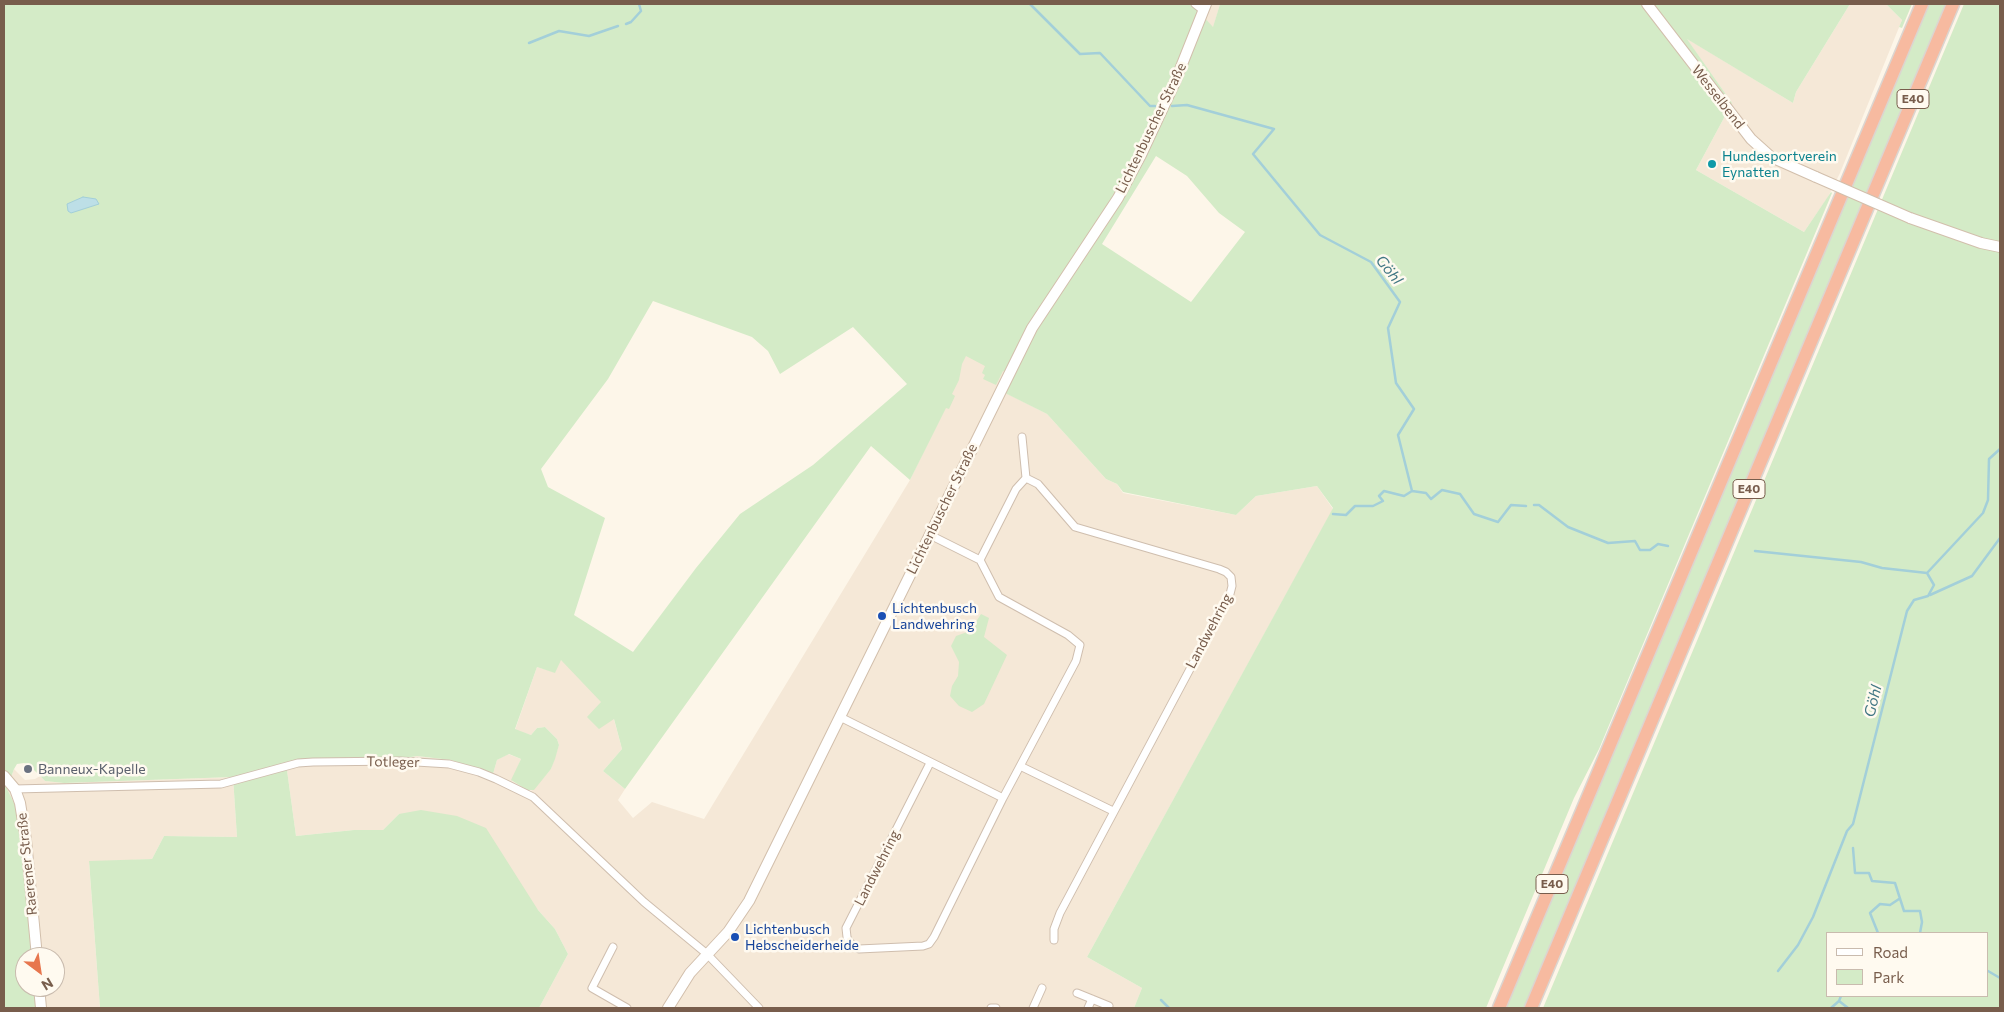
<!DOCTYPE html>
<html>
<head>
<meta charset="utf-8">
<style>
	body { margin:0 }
	#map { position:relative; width:2004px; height:1012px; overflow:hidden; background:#fdf6e9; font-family:Commissioner,sans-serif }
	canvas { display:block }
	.frame { position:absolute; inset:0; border:5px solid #785d4c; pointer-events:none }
	.legend { position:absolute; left:1826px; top:932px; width:162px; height:65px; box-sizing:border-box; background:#fffaf0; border:1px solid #c9bbae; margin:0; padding:6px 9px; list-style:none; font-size:15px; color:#785d4c }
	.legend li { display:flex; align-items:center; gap:10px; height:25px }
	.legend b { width:25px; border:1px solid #c9bbae }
	.north { position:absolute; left:15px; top:947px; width:50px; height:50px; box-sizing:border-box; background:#fffaf0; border:1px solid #c9bbae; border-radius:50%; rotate:149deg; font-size:14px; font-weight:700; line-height:20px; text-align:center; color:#785d4c }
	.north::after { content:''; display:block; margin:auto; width:18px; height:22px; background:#e7764e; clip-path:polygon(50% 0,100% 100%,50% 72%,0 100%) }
</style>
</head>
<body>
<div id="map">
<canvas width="2004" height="1012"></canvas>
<div class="frame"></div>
<ul class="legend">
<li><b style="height:6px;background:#fff"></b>Road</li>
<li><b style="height:14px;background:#d4ebc7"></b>Park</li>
</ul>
<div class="north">N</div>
</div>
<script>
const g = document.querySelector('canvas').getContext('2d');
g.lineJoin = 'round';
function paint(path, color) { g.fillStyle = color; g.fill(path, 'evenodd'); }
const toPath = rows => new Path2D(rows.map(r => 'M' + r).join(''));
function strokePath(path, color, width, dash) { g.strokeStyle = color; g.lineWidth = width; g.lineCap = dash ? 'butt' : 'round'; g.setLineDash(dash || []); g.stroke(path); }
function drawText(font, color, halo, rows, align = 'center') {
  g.font = font + ' Commissioner,sans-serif'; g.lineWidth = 5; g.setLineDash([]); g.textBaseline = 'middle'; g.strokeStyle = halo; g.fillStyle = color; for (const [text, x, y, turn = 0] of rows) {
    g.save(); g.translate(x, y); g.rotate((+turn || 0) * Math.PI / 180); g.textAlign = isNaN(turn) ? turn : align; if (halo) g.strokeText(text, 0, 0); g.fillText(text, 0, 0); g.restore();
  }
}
paint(toPath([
	[1192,4,1220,4,1213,28],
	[1850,4,1886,4,1902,20,1840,173,1828,197,1804,232,1696,170,1732,103,1686,38,1793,103,1796,92],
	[960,349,1015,375,1006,393,1047,414,1106,479,1117,484,1123,493,1236,515,1256,496,1317,486,1333,509,1087,957,1142,988,1134,1008,539,1008,568,954,555,929,538,910,399,814,383,830,354,830,296,836,286,763,399,759,417,756,451,760,493,774,497,760,508,754,521,759,512,781,531,791,551,769,559,745,557,739,545,727,537,728,531,735,515,730,537,667,555,672,560,659,607,694,622,749,603,771,625,789,618,800,633,818,652,802,704,819,910,480,933,432],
	[14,769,25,780,35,779,40,776,45,781,64,783,233,777,237,837,164,836,152,859,89,862,100,1008,36,1008,34,987,55,987,55,957,32,957,20,823,7,789]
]), '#f5e8d7');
paint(toPath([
	[4,4,1192,4,1213,27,1220,4,1850,4,1796,92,1793,103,1687,39,1732,103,1696,170,1804,232,1831,192,1832,193,1599,749,1574,798,1486,1008,1134,1008,1142,988,1087,957,1333,508,1317,486,1256,496,1236,515,1123,492,1117,484,1106,479,1047,414,1005,393,1014,375,1003,371,996,385,983,379,985,375,982,373,985,366,966,356,962,364,959,380,952,394,955,396,949,409,946,408,910,480,871,446,625,789,603,771,622,749,614,719,599,729,587,717,601,702,561,660,555,673,537,667,515,729,531,735,537,728,545,727,557,739,559,745,555,759,551,769,534,790,527,790,511,780,521,759,509,754,497,760,493,774,451,760,417,756,399,759,286,763,296,836,354,830,383,830,399,814,421,810,457,816,486,828,538,910,555,929,568,954,539,1008,100,1008,89,861,152,859,164,836,237,837,233,777,64,783,45,781,28,764,24,763,17,764,14,769,7,789,16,807,20,823,32,957,25,957,25,987,34,987,36,1008,4,1008],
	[1156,156,1187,176,1219,213,1245,232,1191,302,1102,244],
	[653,301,752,337,768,351,780,374,853,327,907,384,813,465,740,514,696,568,633,652,574,615,605,518,548,487,541,469,608,379],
	[1886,4,1912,4,1902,28,1899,27,1902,20],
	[1927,4,1948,4,1524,1008,1504,1008],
	[1964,4,2000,4,2000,1008,1543,1008],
	[1828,933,1988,933,1988,996,1828,996],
	[981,614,989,618,984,637,1007,655,984,704,972,712,959,706,950,696,952,686,958,676,959,662,951,646,956,636,970,631]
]), '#d4ebc7');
const water = toPath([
	[83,197,96,199,99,204,71,213,68,211,67,204,83,197]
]);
paint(water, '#bddfe7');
strokePath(water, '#a3cfd9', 1);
strokePath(toPath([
	[1030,4,1080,54,1100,53,1150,106,1155,106],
	[626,24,631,22,641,11,639,4],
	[529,43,559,31,589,36,618,26],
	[1172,106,1187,105,1274,129,1253,154,1320,235,1371,262,1400,302,1388,328,1396,383,1414,409,1398,435,1412,491,1426,493,1431,499,1442,490,1460,494,1474,514,1498,522,1511,505,1526,506],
	[1534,505,1539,505,1568,527,1608,543,1635,541,1640,550,1650,550,1658,544,1668,546],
	[1333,514,1346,515,1355,506,1373,506,1383,501,1379,496,1384,491,1404,496,1412,491],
	[1755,551,1861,562,1882,568,1927,573],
	[1927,573,1983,513,1988,500,1989,459,2000,449],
	[1930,595,1972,576,2000,538],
	[1853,848,1855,873,1869,873,1872,881,1895,883,1904,911,1920,911,1922,922,1920,933],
	[1878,933,1870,913,1880,904,1890,905,1899,899],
	[1778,971,1798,945,1813,917,1847,831,1853,824,1907,611,1914,600,1928,596,1934,585,1927,573],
	[1988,971,2000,978],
	[1841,996,1839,1001,1848,1008],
	[1161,1000,1169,1008],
	[1831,1008,1839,1001]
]), '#a3cfd9', 2.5);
const street = toPath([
	[1195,4,1204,11],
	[1026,478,1038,484,1075,527,1219,569,1226,572,1231,577,1232,586,1230,594,1060,913,1054,929,1054,940],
	[930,535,980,560,999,597,1068,635,1080,645,1076,661,1003,798,934,937,929,944,923,946,859,949,849,942,847,937,846,928,930,763],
	[980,560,1016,489,1026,478,1022,437],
	[840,717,1003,798],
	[1020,766,1113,811],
	[15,789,221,784,298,763,313,762,400,761,449,764,479,772,496,779,533,797,644,902,707,954,759,1008],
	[613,947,592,988,627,1008],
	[1077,993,1109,1006],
	[991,1008,996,1008],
	[1033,1008,1042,988],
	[1088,1008,1092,999]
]);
const secondary = toPath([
	[1647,4,1751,139,1771,157,1816,177],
	[1910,218,1981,243,2000,247],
	[4,776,15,789,20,803,26,840,37,957],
	[39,987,41,1008],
	[668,1008,690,973,728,932,749,901,1032,328,1118,198,1141,155,1175,82,1206,4]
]);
const highway = toPath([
	[1499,1008,1922,4],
	[1531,1008,1953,4]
]);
strokePath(street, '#cfbeae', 9);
strokePath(secondary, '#d2bfac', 12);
strokePath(highway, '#dcd5d0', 15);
strokePath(street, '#fff', 7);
strokePath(secondary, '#fff', 10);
strokePath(highway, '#f7baa0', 12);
const secondaryBridge = toPath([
	[1816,177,1910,218]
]);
strokePath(secondaryBridge, '#d2bfac', 12, []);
strokePath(secondaryBridge, '#fff', 10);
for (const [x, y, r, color] of [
	[1712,164,5,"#0f9aa8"],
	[882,616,5,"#1a4fb4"],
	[28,769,5,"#6b7280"],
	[735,937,5,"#1a4fb4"]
]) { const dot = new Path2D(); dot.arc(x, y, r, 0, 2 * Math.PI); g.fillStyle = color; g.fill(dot); strokePath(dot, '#fffaf0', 2); }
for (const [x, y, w] of [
	[1913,99,32],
	[1749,489,32],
	[1552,884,32]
]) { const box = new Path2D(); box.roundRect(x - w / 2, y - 9.5, w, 19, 4); g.fillStyle = '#fffaf0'; g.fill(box); strokePath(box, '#785d4c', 1); }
drawText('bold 12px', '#785d4c', null, [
	["E40",1913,99],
	["E40",1749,489],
	["E40",1552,884]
]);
drawText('14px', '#785d4c', '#fffaf0', [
	["Wesselbend",1718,97,52],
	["Lichtenbuscher Straße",1151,128,-64],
	["Lichtenbuscher Straße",942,509,-64],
	["Landwehring",1209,631,-62],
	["Totleger",393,762,1],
	["Raerener Straße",27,864,-96],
	["Landwehring",877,868,-63]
]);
drawText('14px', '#0d838f', '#fffaf0', [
	["Hundesportverein",1722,156],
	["Eynatten",1722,172]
], 'left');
drawText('14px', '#164399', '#fffaf0', [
	["Lichtenbusch",892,608],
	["Landwehring",892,624],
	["Lichtenbusch",745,929],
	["Hebscheiderheide",745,945]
], 'left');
drawText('14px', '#5b616d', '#fffaf0', [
	["Banneux-Kapelle",38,769]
], 'left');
drawText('italic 15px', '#427784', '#fffaf0', [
	["Göhl",1389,270,51],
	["Göhl",1873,701,-76]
]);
</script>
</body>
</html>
